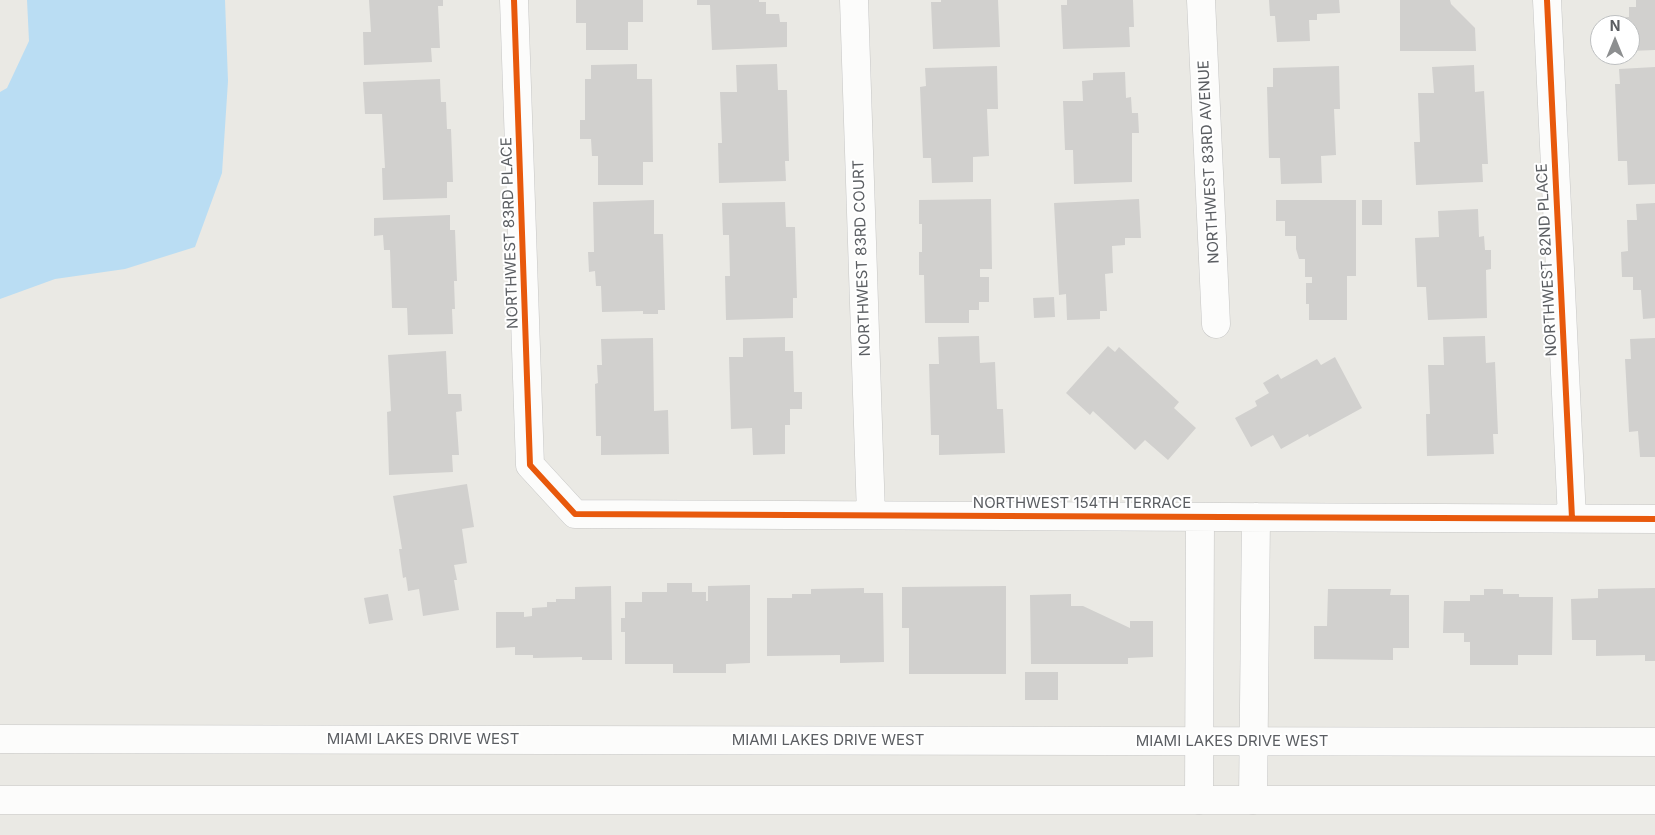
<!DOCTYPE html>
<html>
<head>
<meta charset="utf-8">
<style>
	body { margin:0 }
	#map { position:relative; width:1655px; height:835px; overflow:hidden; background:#eae9e4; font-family:Inter,sans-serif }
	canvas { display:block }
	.north { position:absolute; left:1590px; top:15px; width:50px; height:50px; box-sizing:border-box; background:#fff; border:1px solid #bdbfc0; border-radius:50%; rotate:0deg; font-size:14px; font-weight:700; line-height:20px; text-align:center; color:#5b5e62 }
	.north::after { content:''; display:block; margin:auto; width:18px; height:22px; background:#8d8f90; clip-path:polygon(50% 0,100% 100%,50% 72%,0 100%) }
</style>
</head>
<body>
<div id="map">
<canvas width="1655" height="835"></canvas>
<div class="north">N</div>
</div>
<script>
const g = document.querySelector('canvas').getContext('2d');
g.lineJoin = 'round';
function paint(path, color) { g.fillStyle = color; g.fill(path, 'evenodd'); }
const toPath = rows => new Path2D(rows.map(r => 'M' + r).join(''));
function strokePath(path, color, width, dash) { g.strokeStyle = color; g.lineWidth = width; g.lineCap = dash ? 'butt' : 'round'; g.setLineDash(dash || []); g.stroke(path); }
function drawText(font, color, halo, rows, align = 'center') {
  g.font = font + ' Inter,sans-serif'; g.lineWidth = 4; g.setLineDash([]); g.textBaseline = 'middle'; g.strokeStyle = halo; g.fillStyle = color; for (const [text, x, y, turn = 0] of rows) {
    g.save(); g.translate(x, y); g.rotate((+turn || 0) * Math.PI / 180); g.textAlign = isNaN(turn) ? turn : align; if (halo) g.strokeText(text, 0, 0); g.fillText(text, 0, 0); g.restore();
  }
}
paint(toPath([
	[27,0,225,0,228,81,222,173,195,247,125,269,55,279,0,299,0,92,7,88,29,41]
]), '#baddf3');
paint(toPath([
	[369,0,443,0,443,6,438,6,440,48,431,48,432,62,364,65,363,32,371,32],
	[576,0,643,0,643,22,628,22,628,50,586,50,586,23,576,23],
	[697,0,759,0,759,2,766,2,766,14,779,14,780,22,787,22,787,47,712,50,710,5,697,5],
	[941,0,998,0,1000,47,933,49,931,2,941,2],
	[1067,0,1133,0,1134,27,1129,27,1130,47,1063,49,1061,5,1067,5],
	[1269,0,1339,0,1340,13,1317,14,1317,20,1309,20,1310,41,1277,42,1275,16,1270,16],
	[1400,0,1450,0,1451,4,1475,28,1476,51,1400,51],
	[1636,0,1655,0,1655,50,1630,51,1630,25,1615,25,1615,18,1629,17,1629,7,1636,7],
	[637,64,637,79,652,79,653,162,643,162,643,185,598,185,598,156,592,156,591,139,580,139,580,120,585,120,585,79,591,79,591,65],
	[777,64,778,90,787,90,789,161,785,161,786,181,719,183,718,143,722,143,720,92,737,92,736,65],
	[1474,65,1475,92,1484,91,1488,164,1482,164,1483,182,1416,185,1414,142,1420,142,1418,93,1434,93,1432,67],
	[997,66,998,109,987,109,989,156,973,157,973,182,932,183,931,158,923,158,920,87,926,86,925,68],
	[1339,66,1340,109,1334,109,1336,155,1321,156,1322,183,1281,184,1280,158,1269,158,1267,87,1273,87,1273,68],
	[1655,67,1655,184,1628,185,1627,161,1618,161,1615,84,1620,84,1619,69],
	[1125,72,1126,98,1131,97,1132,113,1138,113,1139,133,1132,133,1132,182,1074,184,1073,150,1065,150,1063,101,1083,101,1082,81,1093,80,1093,73],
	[440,79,441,102,446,102,447,129,451,129,453,182,447,182,447,198,383,200,382,168,385,168,382,114,365,114,363,82],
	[991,199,992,269,980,269,980,277,989,277,989,302,979,302,979,310,969,310,969,323,925,323,924,275,919,275,919,252,922,252,922,224,919,224,919,200],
	[1139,199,1141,238,1125,238,1125,245,1112,246,1113,273,1105,274,1107,311,1100,311,1100,319,1067,320,1066,294,1059,295,1054,203],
	[654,200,654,234,663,234,665,310,658,310,658,314,643,314,643,311,602,312,601,286,596,286,595,271,589,272,588,252,594,252,593,202],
	[1276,200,1356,200,1356,276,1347,276,1347,320,1309,320,1309,304,1306,304,1306,283,1312,283,1312,277,1305,277,1305,259,1299,259,1296,249,1296,236,1285,236,1285,221,1276,221],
	[1362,200,1382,200,1382,225,1362,225],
	[785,202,786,227,795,227,797,298,793,298,793,318,726,320,725,276,730,276,729,235,723,235,722,203],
	[1655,203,1655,318,1643,319,1641,290,1633,290,1633,277,1622,277,1621,252,1628,251,1627,220,1637,220,1636,204],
	[1478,209,1479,237,1484,236,1485,250,1491,250,1491,269,1486,270,1487,318,1428,320,1426,287,1417,287,1415,238,1439,237,1438,211],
	[450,215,450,230,455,230,457,281,454,281,455,309,452,309,453,334,408,335,407,308,392,308,390,250,384,250,383,235,374,236,374,218],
	[1054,297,1055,317,1034,318,1033,298],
	[979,336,980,363,995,362,997,409,1003,409,1005,453,939,455,939,435,931,435,929,364,939,364,938,337],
	[1485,336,1486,363,1495,362,1498,434,1493,434,1494,454,1427,456,1426,414,1430,414,1428,365,1444,365,1443,337],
	[785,337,785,351,793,351,794,392,802,392,802,409,790,409,790,425,785,425,785,454,753,455,752,428,731,429,729,357,743,357,743,338],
	[653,338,654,411,668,410,669,454,601,455,601,436,596,436,595,384,598,383,597,365,602,365,601,339],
	[1655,338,1655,457,1640,457,1638,431,1629,432,1625,359,1631,359,1630,339],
	[1108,346,1115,352,1119,347,1179,402,1174,408,1196,428,1168,460,1145,440,1135,450,1093,411,1090,415,1066,393],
	[446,351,448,394,461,394,462,411,456,412,459,455,452,455,453,472,389,475,387,412,391,411,388,355],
	[1335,357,1362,408,1309,437,1308,434,1281,449,1273,435,1251,447,1235,418,1257,406,1255,401,1269,393,1263,383,1278,374,1281,379,1317,359,1321,365],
	[467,484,474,527,462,529,467,563,454,565,457,580,454,580,459,610,423,616,419,589,408,591,406,577,403,578,399,549,402,549,393,496],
	[667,583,692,583,692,592,706,592,706,601,708,601,708,586,750,585,750,663,726,664,726,673,673,673,673,664,625,664,625,632,621,632,621,618,625,618,625,602,642,602,642,592,667,592],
	[611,586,612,660,582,660,582,657,533,658,533,655,515,655,515,647,496,648,496,612,524,612,524,617,532,616,532,608,547,607,547,602,556,602,556,599,575,599,575,587],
	[1006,586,1006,674,909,674,909,628,902,628,902,587],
	[864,588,864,593,883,593,884,662,840,663,840,655,767,656,767,598,792,598,792,594,811,594,811,589],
	[1655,588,1655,661,1645,661,1645,655,1596,656,1596,640,1572,640,1571,599,1598,598,1598,589],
	[1328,589,1391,589,1390,595,1409,595,1409,648,1393,648,1393,660,1314,659,1314,626,1327,626],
	[1484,589,1503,589,1503,594,1519,594,1519,597,1553,597,1552,655,1518,655,1518,665,1470,665,1470,642,1464,642,1464,633,1443,633,1444,601,1470,601,1470,595,1484,595],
	[388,594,393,620,369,624,364,598],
	[1071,594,1071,606,1083,606,1130,628,1130,621,1153,621,1153,657,1128,658,1128,664,1031,664,1030,595],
	[1025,672,1058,672,1058,700,1025,700]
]), '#d1d0ce');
const street = toPath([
	[514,0,530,465,575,514,1655,519],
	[854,0,871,515],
	[1201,0,1216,324],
	[1547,0,1572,518],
	[1199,800,1200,517],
	[1253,800,1256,517]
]);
const secondary = toPath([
	[0,739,1655,742],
	[0,800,1655,800]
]);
strokePath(street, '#c6c6c5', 29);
strokePath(secondary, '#c7c7c6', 29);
strokePath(street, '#fcfcfb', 28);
strokePath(secondary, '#fcfcfb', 28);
strokePath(toPath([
	[514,0,530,465,575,514,1655,519],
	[1547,0,1572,518]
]), '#e8590c', 6);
drawText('15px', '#5b5e62', '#fff', [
	["NORTHWEST 83RD AVENUE",1209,162,-93],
	["NORTHWEST 83RD PLACE",510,233,-92],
	["NORTHWEST 83RD COURT",862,258,-92],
	["NORTHWEST 82ND PLACE",1547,260,-93],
	["NORTHWEST 154TH TERRACE",1082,503],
	["MIAMI LAKES DRIVE WEST",423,739],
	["MIAMI LAKES DRIVE WEST",828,740],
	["MIAMI LAKES DRIVE WEST",1232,741]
]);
</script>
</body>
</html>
